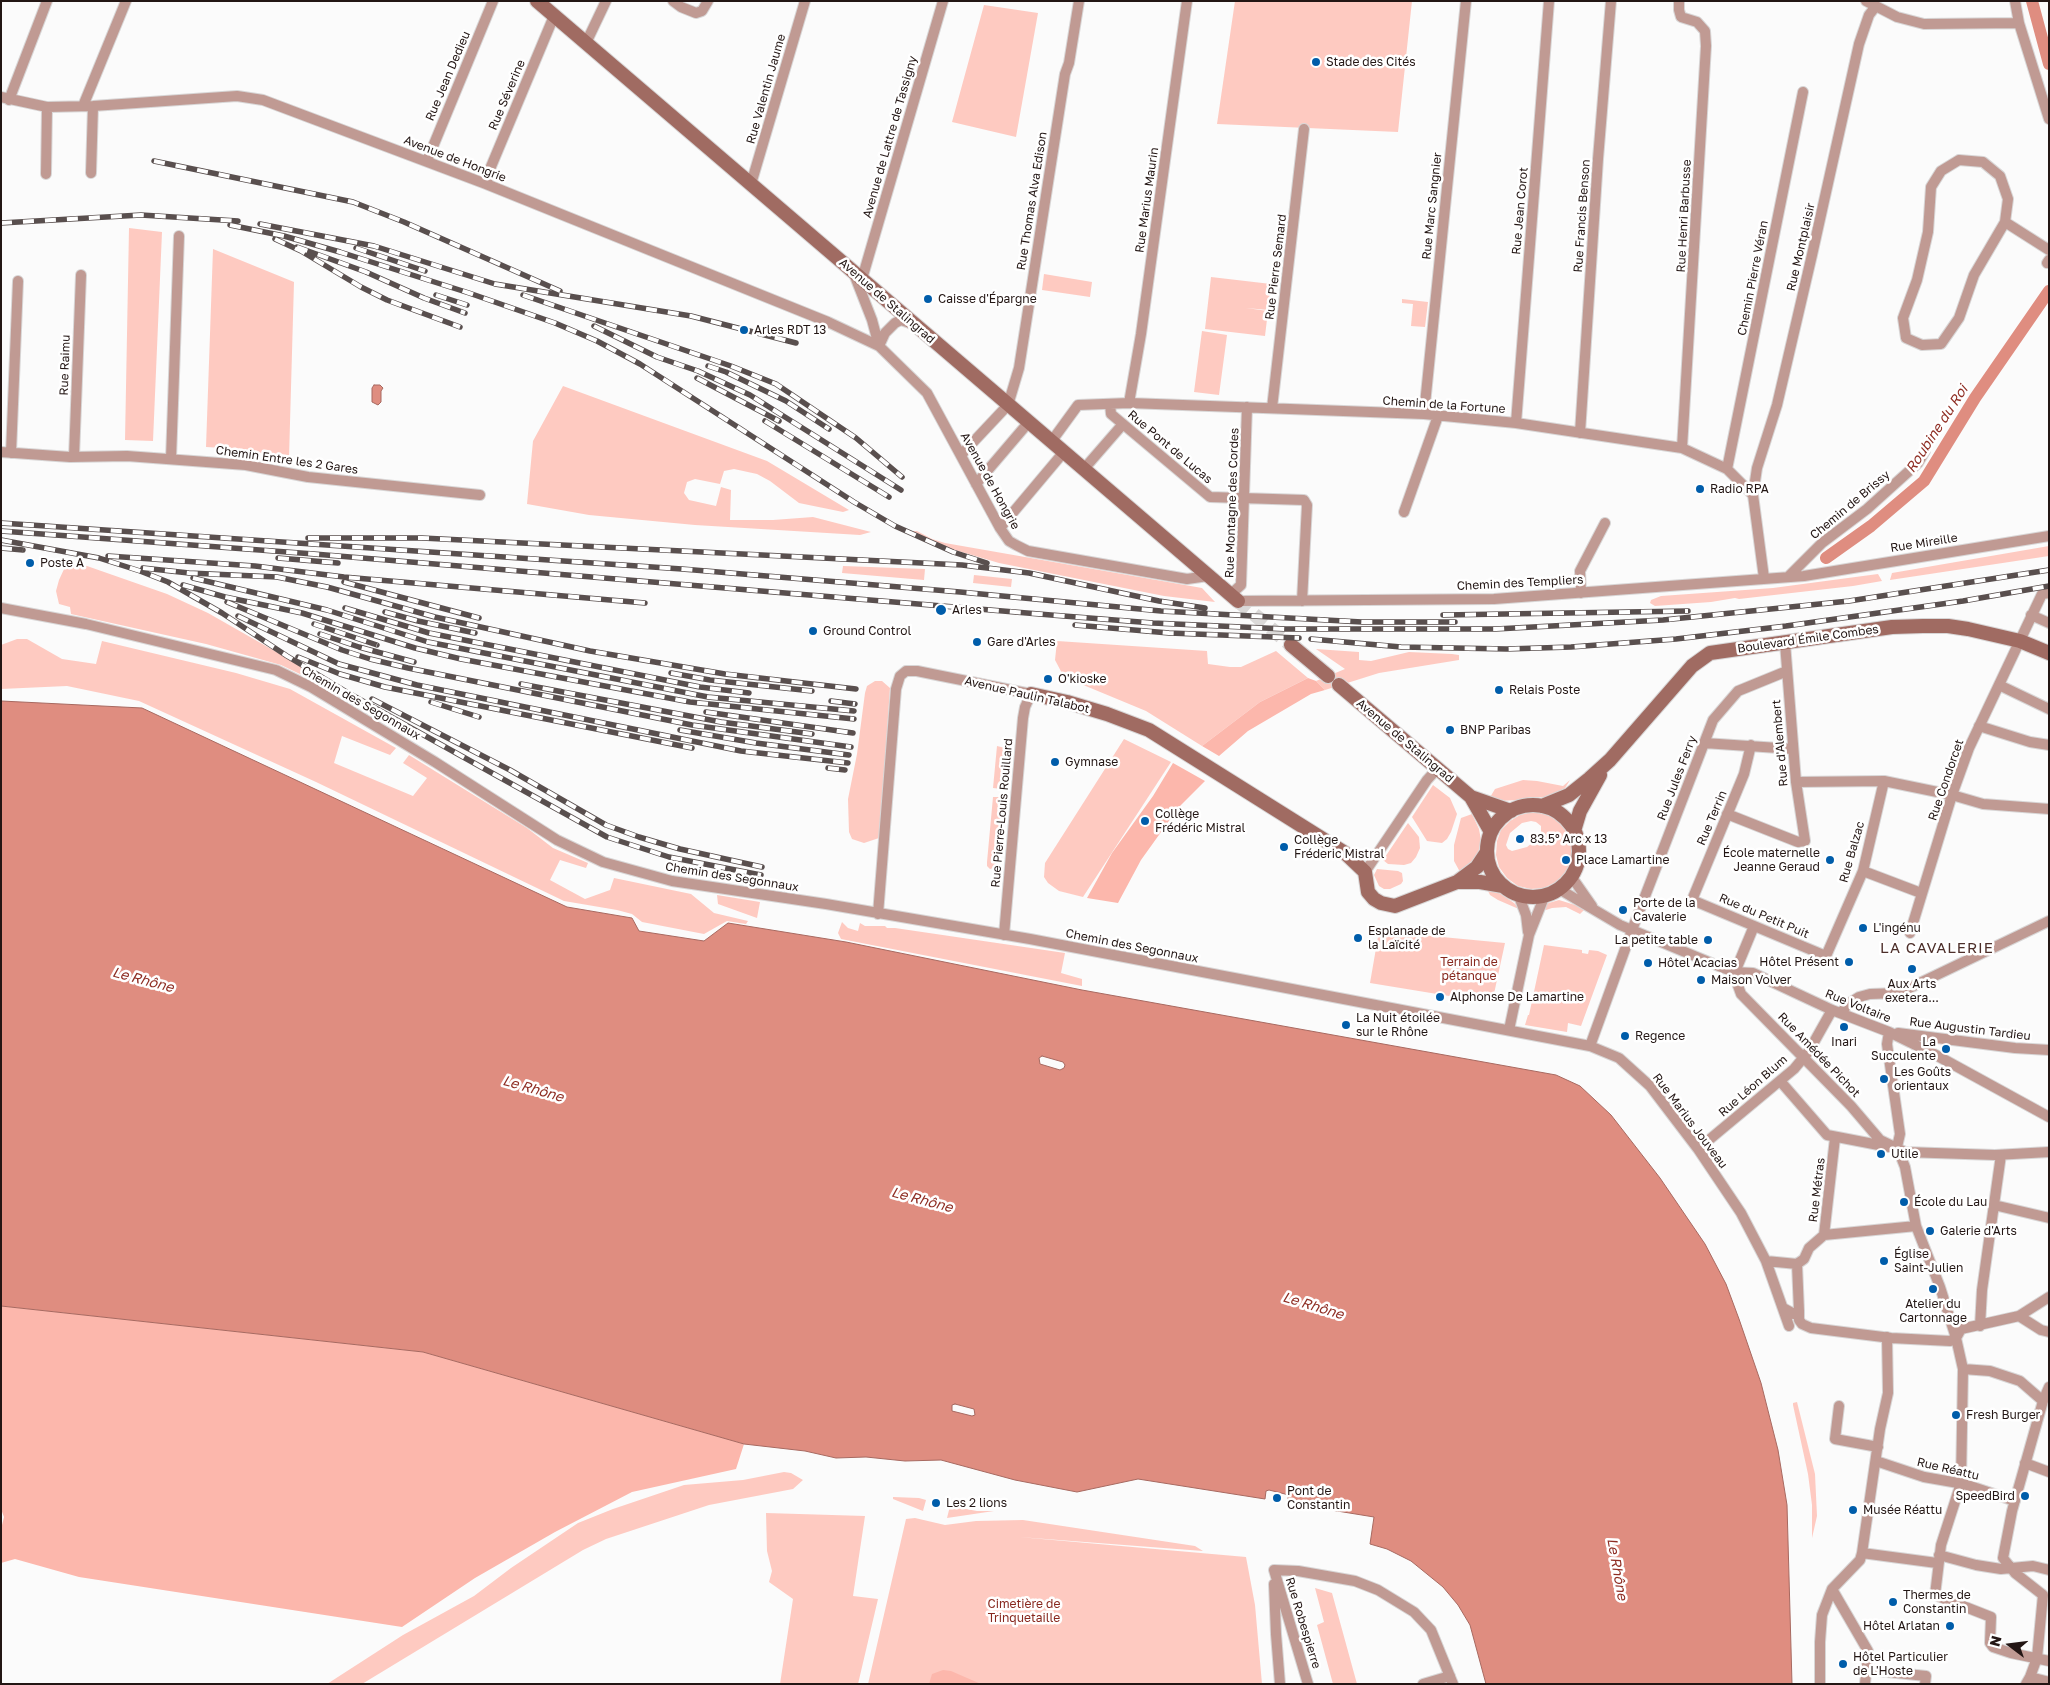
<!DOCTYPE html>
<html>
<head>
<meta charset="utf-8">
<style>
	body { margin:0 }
	#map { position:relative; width:2050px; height:1685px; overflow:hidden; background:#fbfbfb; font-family:"Golos Text",sans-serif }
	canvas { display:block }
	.frame { position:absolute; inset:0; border:2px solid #231614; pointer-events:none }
	.north { position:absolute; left:1985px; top:1620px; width:50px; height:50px; -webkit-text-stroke:4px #fff; paint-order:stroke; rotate:285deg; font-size:14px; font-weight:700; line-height:20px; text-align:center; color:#231614 }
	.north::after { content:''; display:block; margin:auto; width:18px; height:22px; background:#231614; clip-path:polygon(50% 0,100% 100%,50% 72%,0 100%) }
</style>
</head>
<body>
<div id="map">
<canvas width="2050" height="1685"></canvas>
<div class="frame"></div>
<div class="north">N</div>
</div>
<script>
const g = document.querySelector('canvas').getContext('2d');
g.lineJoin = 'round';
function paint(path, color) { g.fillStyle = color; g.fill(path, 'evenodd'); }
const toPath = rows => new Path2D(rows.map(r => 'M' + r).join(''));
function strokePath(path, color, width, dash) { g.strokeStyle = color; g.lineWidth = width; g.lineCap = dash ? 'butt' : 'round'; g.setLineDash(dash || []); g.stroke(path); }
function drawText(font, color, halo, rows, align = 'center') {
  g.font = font + ' "Golos Text",sans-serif'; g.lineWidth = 5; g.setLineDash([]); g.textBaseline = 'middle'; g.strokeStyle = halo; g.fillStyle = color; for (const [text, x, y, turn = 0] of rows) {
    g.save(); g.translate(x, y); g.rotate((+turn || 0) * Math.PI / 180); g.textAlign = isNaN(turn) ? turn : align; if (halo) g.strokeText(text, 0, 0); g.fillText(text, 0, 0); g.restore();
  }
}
paint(toPath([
	[1235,1,1412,1,1398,132,1217,124],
	[984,5,1038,13,1016,137,952,122],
	[129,228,162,232,153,441,125,440],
	[213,249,294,282,289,458,241,449,206,447],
	[1044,274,1092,282,1090,297,1042,290],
	[1211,277,1271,284,1268,310,1246,308,1268,311,1265,336,1205,329],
	[1402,299,1428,302,1425,327,1411,326,1413,304,1402,303],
	[1202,331,1227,335,1219,395,1194,392],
	[563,386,767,461,849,510,843,512,799,503,770,481,757,474,734,469,724,471,720,484,695,479,687,482,684,493,689,500,716,506,721,487,731,490,730,520,773,520,813,517,871,532,860,535,695,525,589,515,527,504,533,441],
	[910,531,917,531,932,539,945,543,1202,588,1215,602,1164,596,999,563,945,547],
	[2049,546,2049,556,1890,580,1892,573],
	[74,564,87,566,167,594,208,613,301,666,302,675,281,665,206,644,71,614,70,607,59,604,56,591,59,580,65,567],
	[843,566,925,569,924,580,842,573],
	[1878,574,1882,581,1853,586,1739,599,1735,598,1711,602,1655,606,1650,603,1651,600,1661,596,1773,588],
	[974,575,1012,579,1011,587,973,583],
	[17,639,27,639,62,659,96,664,102,641,236,673,290,689,396,748,390,755,342,736,334,763,413,796,427,778,403,763,409,755,527,828,553,848,588,863,586,868,560,860,550,880,585,899,610,890,614,878,691,894,714,913,748,921,746,924,727,921,704,934,642,922,632,914,617,910,564,901,316,782,139,701,67,686,1,689,1,645],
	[1057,641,1207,651,1208,664,1230,667,1241,667,1276,651,1308,678,1260,702,1202,746,1146,711,1064,677,1055,660],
	[1316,649,1359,652,1359,660,1371,661,1409,652,1452,654,1459,655,1459,660,1379,673,1325,690,1316,681,1345,669],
	[875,681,882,681,890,688,880,833,879,838,864,843,852,839,849,832,848,799,857,754,865,693,867,686],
	[1124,739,1171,762,1083,897,1059,891,1048,883,1044,877,1045,863],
	[997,746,1005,748,1002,789,993,788],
	[1523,780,1537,781,1563,786,1570,780,1562,793,1553,797,1531,797,1518,800,1499,801,1489,799,1495,789],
	[1433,785,1450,798,1457,814,1451,832,1447,839,1442,843,1427,841,1412,817],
	[993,797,1002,797,996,865,994,868,990,869,987,866,987,862],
	[1532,812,1544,813,1555,818,1564,826,1570,837,1572,849,1571,861,1565,873,1556,882,1544,888,1531,889,1518,886,1507,878,1499,867,1496,855,1497,841,1501,830,1510,821,1520,815],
	[1531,821,1536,822,1541,826,1541,832,1536,840,1527,847,1512,851,1508,849,1506,845,1510,833,1522,823],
	[1472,814,1479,829,1481,840,1478,854,1470,864,1460,872,1454,861,1454,845,1461,818],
	[1408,823,1419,837,1420,848,1416,857,1411,863,1404,865,1388,864,1383,860],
	[1377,869,1398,871,1402,873,1403,881,1401,884,1390,889,1384,889,1379,886,1374,875],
	[1486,887,1495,890,1514,903,1521,910,1498,900,1490,895],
	[717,895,760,902,757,918,718,904],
	[1559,900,1575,905,1584,910,1580,914,1566,907,1552,908,1546,910,1542,905],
	[842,922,848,928,858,931,860,923,865,926,885,926,887,928,895,928,1065,953,1061,973,1082,979,1082,986,841,939,838,933],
	[1379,931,1505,943,1492,1003,1370,983],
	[1544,945,1582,950,1582,953,1588,954,1589,950,1598,951,1607,955,1581,1026,1568,1023,1567,1032,1525,1025,1528,1015,1529,1015],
	[1797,1402,1815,1474,1817,1516,1812,1538,1812,1505,1808,1474,1793,1405,1793,1403],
	[784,1472,791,1473,803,1480,793,1489,709,1505,606,1539,583,1550,362,1684,327,1684,403,1635,474,1596,511,1568,578,1523,613,1509,684,1485,743,1480],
	[893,1497,919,1498,926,1500,923,1511,893,1499],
	[950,1506,977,1511,994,1511,947,1518],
	[766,1513,865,1516,853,1596,878,1599,858,1684,780,1684,793,1599,769,1582,772,1571,767,1551],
	[915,1518,945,1525,976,1521,1023,1520,1195,1546,1203,1551,1019,1537,1246,1557,1255,1605,1262,1684,868,1684,906,1519],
	[1315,1588,1332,1593,1357,1684,1333,1684,1317,1625,1324,1622]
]), '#fecac1');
paint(toPath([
	[1308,678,1316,681,1325,690,1311,694,1248,731,1219,756,1202,746,1260,702],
	[1173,763,1205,781,1179,807,1141,860,1118,903,1087,898,1112,853,1153,796],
	[1,1306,423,1352,744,1444,736,1469,632,1492,555,1532,475,1578,402,1627,79,1577,15,1559,1,1563,1,1529,4,1517,1,1509],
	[943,1670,951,1671,981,1684,929,1684,932,1674]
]), '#fcb7ac');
const water = toPath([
	[374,385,380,385,383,388,381,391,381,402,378,405,372,402,372,388,374,385],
	[1,701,142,708,567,907,632,918,639,931,704,941,728,923,846,942,1082,990,1556,1075,1580,1086,1611,1115,1660,1178,1705,1244,1726,1284,1739,1319,1761,1383,1778,1450,1787,1505,1792,1684,1486,1684,1470,1625,1458,1605,1443,1587,1411,1561,1387,1549,1370,1544,1374,1517,1288,1503,1288,1496,1285,1494,1269,1490,1266,1491,1265,1499,1138,1479,1077,1492,1015,1480,941,1460,905,1461,866,1457,836,1458,805,1451,744,1444,423,1352,1,1306,1,701],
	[1042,1056,1063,1062,1065,1065,1064,1068,1060,1070,1040,1064,1039,1058,1042,1056],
	[955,1404,974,1409,975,1415,972,1416,952,1411,952,1405,955,1404]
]);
paint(water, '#df8d80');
strokePath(water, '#a76960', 1);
strokePath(toPath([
	[2032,1,2049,64],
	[1826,558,1871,526,1924,481,1975,398,2049,291]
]), '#df8d80', 12);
strokePath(toPath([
	[1238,601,1291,645]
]), '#dbd9d8', 14, [14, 7]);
const street = toPath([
	[673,1,681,7,696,13,702,11,708,1],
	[1679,1,1679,10,1681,17,1697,22,1705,31,1706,46,1682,448],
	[1866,1,1897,17,1924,24,2019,23],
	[2015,1,2019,23,2049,119],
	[586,43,606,1],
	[1,97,47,107,93,106,237,96,263,100,486,184,828,322,879,346,927,393,1000,528,1009,541,1016,545,1028,551,1187,579,1208,576],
	[9,100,47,1],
	[83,106,126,1],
	[1959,160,1983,162,2000,176,2008,199,2005,222,1974,275,1959,318,1941,344,1922,345,1906,338,1903,318,1917,280,1928,232,1931,187,1941,171,1959,160],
	[427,161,493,1],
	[91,173,93,106],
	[46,174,47,107],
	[486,184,490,169,554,16],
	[751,184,805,1],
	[2005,222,2049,250],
	[2047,263,2049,260],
	[854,274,872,320,879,346],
	[862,279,943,1],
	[879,346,885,333,895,323,901,320,913,324],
	[1129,403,1141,334,1187,1],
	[1110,404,1111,414,1210,497,1304,500,1307,505,1302,601],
	[1272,408,1304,129],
	[1424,414,1466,1],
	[1516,423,1549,1],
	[1580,433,1598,159,1611,1],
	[1051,442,1078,405,1129,403,1424,414,1516,423,1682,448,1727,469,1753,495,1764,578],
	[1,452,70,457,127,456,246,465,308,477,480,495],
	[11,453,18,281],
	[961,455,1008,405,1019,368,1065,74,1069,63,1079,1],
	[74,457,81,275],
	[171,459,179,236],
	[1727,469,1803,92],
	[1083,470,1123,424],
	[976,484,1028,423],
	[1753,495,1757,468,1777,405,1812,255,1859,44,1869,15,1876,6],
	[1404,512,1438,416],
	[1000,528,1063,453],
	[1788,577,1822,543,1867,509,1918,463,1925,451],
	[1581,593,1580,571,1605,523],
	[1230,595,1241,585,1247,407],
	[1238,601,1494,599,1804,576,2049,536],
	[1,608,86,624,276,670,311,687,435,762,557,840,603,862,672,881,826,904,1030,939,1590,1046,1619,1058,1650,1086,1698,1149,1741,1213,1766,1261],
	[2031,615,2049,623],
	[1999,685,2049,709],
	[1979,726,2030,742,2049,745],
	[1704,743,1793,749],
	[1751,745,1744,774,1692,900,1826,956,1863,871,1884,781],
	[1796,782,1884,781,1952,795,1983,804,2049,809],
	[1727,814,1798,842,1805,841,1796,782,1785,643],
	[1863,871,1921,893],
	[1365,872,1427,780,1437,769],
	[1571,876,1592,906],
	[1559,889,1620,925,1733,972,1753,973,1832,1010,1889,1032,1934,1054,2049,1117],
	[1518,894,1526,915,1528,932],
	[878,914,896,689,900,676,906,671,917,671,1031,694,1025,707,1023,718,1004,935],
	[1910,933,1952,795,1969,748,2042,594,2049,593],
	[1733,972,1741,994,1851,1106,1880,1140,1905,1152,1995,1155,2049,1152],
	[1735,972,1754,926],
	[1841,1013,1848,1004,1859,997,1870,994,1899,993,2049,921],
	[1509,1030,1529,935,1545,895],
	[1889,1032,1887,1044,1900,1134,1897,1147,1905,1167,1916,1226,1940,1287,1956,1338,1963,1369,1961,1483,1941,1545,1935,1595,1991,1617,1990,1643,1993,1647,2011,1653,2049,1661],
	[1898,1033,2015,1048,2049,1050],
	[1590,1046,1632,930,1713,720,1738,691,1787,671],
	[1781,1082,1827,1135,1889,1147],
	[1698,1149,1794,1069,1809,1051,1832,1010],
	[1994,1205,2049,1218],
	[1824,1235,1916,1226],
	[1797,1264,1804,1259,1809,1248,1824,1235,1835,1138],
	[1783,1308,1794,1314,1799,1311,1797,1264,1766,1261,1789,1326],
	[1799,1311,1799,1320,1802,1324,1811,1328,1891,1338,1950,1341,1956,1338,1961,1329,2019,1316,2049,1297],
	[2019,1316,2041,1330,2049,1332],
	[1980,1326,1982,1290,2001,1155],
	[1963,1369,1990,1371,2020,1381,2043,1401],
	[1839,1406,1835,1439,1878,1447],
	[1876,1461,1924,1477,1964,1484,2015,1501],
	[2025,1463,2049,1472],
	[1862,1553,1937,1563],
	[1939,1555,1976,1565,2001,1569,2033,1566,2049,1570],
	[1274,1570,1298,1571,1355,1581,1378,1590,1414,1612,1431,1630,1453,1684],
	[1274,1570,1308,1684],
	[1274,1584,1276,1634,1280,1684],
	[1832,1589,1868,1651,1865,1684],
	[1868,1670,1926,1676,1925,1684],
	[2030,1677,2049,1682],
	[1423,1684,1450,1676],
	[1820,1684,1820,1642,1822,1615,1832,1589,1860,1560,1862,1553,1880,1429,1888,1393,1887,1337],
	[2026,1684,2030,1677,2037,1658,2043,1595,2015,1573,2003,1558,2012,1511,2043,1401,2049,1387]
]);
const secondary = toPath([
	[537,1,1238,601],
	[1291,645,1328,676],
	[1339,685,1471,797,1491,832],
	[1031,694,1067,702,1107,714,1149,730,1345,853,1365,872,1368,892,1374,899,1381,903,1395,906,1457,882,1480,882,1503,886],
	[1471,797,1511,811],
	'1487 851a46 46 0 1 1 92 0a46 46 0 1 1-92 0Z',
	[1542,806,1569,795,1589,779,1610,760,1692,666,1710,653,1892,627,1923,626,1948,626,1968,629,2020,641,2049,653],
	[1574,831,1580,811,1600,775],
	[1457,882,1477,867,1487,852]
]);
strokePath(street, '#d8d6d6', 12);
strokePath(secondary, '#d8d6d6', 16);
strokePath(street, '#c09a93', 10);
strokePath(secondary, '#a06b62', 14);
const rail = toPath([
	[154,161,353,202,404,222,560,291],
	[1,223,141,215,238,221],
	[260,224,374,246,495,284,691,316,796,343],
	[230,225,284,236,340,252,469,293,555,323,597,341,640,364,854,502,895,526,953,552,987,563],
	[275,239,301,251,361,287,387,300,460,327],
	[297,247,366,272,424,298,465,313],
	[356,248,425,271],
	[436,295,467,305],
	[523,295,731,366,776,384,856,438,902,477],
	[594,326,657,357,698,371,750,395,901,490],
	[708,366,726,372,786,401,829,429],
	[697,378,779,421],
	[765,421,889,497],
	[1,523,682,569,960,592,1161,611,1362,622,1455,622],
	[1,531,314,554,1051,615,1153,623,1286,629,1496,629,1663,620,1849,601,2049,570],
	[308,538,422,538,962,565,1029,573,1159,601,1205,608],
	[1,540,99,558,140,571,168,582,222,613,287,656,350,694,607,837,669,857,761,875],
	[1,548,23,550],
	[108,556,255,566,344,577,645,603],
	[278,558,338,563],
	[143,568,189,573,277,577,327,587,435,617,590,651,725,674,856,689],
	[193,578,327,610,428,642,708,697,854,711],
	[344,582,479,618],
	[183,585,225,597,302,613,415,648,461,659,690,702,854,719],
	[227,602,342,650,370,659,408,668,692,725,851,747],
	[345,608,429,633,700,687,749,693],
	[385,612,418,621,475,633],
	[1443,615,1688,611],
	[238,616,339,664,417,685,741,751,848,763],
	[314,624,377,645],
	[1075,625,1169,633,1299,638],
	[320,634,359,647,414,662],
	[1311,639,1401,647,1507,649,1571,647,1676,639,1786,626,1963,601,2049,586],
	[298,657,340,674,385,687,692,748],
	[671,673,710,680,812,691],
	[521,684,721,722,812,734],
	[372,699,510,770,606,825,639,837,680,849,762,867],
	[831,701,855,704],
	[431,702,479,717],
	[706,712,853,733],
	[680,730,756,743,849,755],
	[828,768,845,770]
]);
strokePath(rail, '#594f4e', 5.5);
strokePath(rail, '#fff', 4, [11]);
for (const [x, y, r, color] of [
	[1316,62,5,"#005daa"],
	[928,299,5,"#005daa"],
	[744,330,5,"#005daa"],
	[1700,489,5,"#005daa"],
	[30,563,5,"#005daa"],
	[941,610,6,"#005daa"],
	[813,631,5,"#005daa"],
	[977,642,5,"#005daa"],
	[1048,679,5,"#005daa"],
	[1499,690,5,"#005daa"],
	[1450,730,5,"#005daa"],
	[1055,762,5,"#005daa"],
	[1145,821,5,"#005daa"],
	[1520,839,5,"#005daa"],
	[1284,847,5,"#005daa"],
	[1566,860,5,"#005daa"],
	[1830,860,5,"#005daa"],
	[1623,910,5,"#005daa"],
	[1863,928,5,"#005daa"],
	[1358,938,5,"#005daa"],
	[1708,940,5,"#005daa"],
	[1849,962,5,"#005daa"],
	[1648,963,5,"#005daa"],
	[1912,969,5,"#005daa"],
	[1701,980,5,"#005daa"],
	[1440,997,5,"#005daa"],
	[1346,1025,5,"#005daa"],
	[1844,1027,5,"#005daa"],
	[1625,1036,5,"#005daa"],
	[1946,1049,5,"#005daa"],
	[1884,1079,5,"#005daa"],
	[1881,1154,5,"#005daa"],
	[1904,1202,5,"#005daa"],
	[1930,1231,5,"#005daa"],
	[1884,1261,5,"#005daa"],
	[1933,1289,5,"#005daa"],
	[1956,1415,5,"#005daa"],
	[2025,1496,5,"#005daa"],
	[1277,1498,5,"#005daa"],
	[936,1503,5,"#005daa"],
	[1853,1510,5,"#005daa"],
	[1893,1602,5,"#005daa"],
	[1950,1626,5,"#005daa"],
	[1843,1664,5,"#005daa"]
]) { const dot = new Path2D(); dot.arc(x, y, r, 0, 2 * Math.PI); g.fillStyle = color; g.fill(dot); strokePath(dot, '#fff', 2); }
drawText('12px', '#231614', '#fff', [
	["Stade des Cités",1326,62],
	["Caisse d'Épargne",938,299],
	["Arles RDT 13",754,330],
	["Radio RPA",1710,489],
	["Poste A",40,563],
	["Arles",952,610],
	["Ground Control",823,631],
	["Gare d'Arles",987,642],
	["O'kioske",1058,679],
	["Relais Poste",1509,690],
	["BNP Paribas",1460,730],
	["Gymnase",1065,762],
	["Collège",1155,814],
	["Frédéric Mistral",1155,828],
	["83.5° Arc x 13",1530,839],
	["Collège",1294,840],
	["Fréderic Mistral",1294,854],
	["École maternelle",1820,853,"right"],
	["Jeanne Geraud",1820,867,"right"],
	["Place Lamartine",1576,860],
	["Porte de la",1633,903],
	["Cavalerie",1633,917],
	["L'ingénu",1873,928],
	["Esplanade de",1368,931],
	["la Laïcité",1368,945],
	["La petite table",1698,940,"right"],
	["Hôtel Présent",1839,962,"right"],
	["Hôtel Acacias",1658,963],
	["Maison Volver",1711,980],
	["Aux Arts",1912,984,"center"],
	["exetera...",1912,998,"center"],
	["Alphonse De Lamartine",1450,997],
	["La Nuit étoilée",1356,1018],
	["sur le Rhône",1356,1032],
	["Regence",1635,1036],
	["Inari",1844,1042,"center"],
	["La",1936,1042,"right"],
	["Succulente",1936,1056,"right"],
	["Les Goûts",1894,1072],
	["orientaux",1894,1086],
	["Utile",1891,1154],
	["École du Lau",1914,1202],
	["Galerie d'Arts",1940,1231],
	["Église",1894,1254],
	["Saint-Julien",1894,1268],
	["Atelier du",1933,1304,"center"],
	["Cartonnage",1933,1318,"center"],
	["Fresh Burger",1966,1415],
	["Pont de",1287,1491],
	["Constantin",1287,1505],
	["SpeedBird",2015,1496,"right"],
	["Les 2 lions",946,1503],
	["Musée Réattu",1863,1510],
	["Thermes de",1903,1595],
	["Constantin",1903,1609],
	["Hôtel Arlatan",1940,1626,"right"],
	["Hôtel Particulier",1853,1657],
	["de L'Hoste",1853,1671]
], 'left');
drawText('12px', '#231614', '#fff', [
	["Rue Jean Dedieu",448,76,-67],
	["Rue Valentin Jaume",766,89,-74],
	["Rue Séverine",507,95,-67],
	["Avenue de Lattre de Tassigny",890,137,-74],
	["Avenue de Hongrie",455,159,21],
	["Rue Marius Maurin",1147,200,-82],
	["Rue Thomas Alva Edison",1032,201,-81],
	["Rue Marc Sangnier",1432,206,-84],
	["Rue Jean Corot",1520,211,-85],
	["Rue Francis Benson",1582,216,-86],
	["Rue Henri Barbusse",1684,216,-87],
	["Rue Montplaisir",1801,247,-77],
	["Rue Pierre Semard",1276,267,-83],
	["Chemin Pierre Véran",1753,278,-79],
	["Avenue de Stalingrad",887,301,41],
	["Rue Raimu",65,365,-88],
	["Chemin de la Fortune",1444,405,4],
	["Rue Pont de Lucas",1170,447,40],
	["Chemin Entre les 2 Gares",287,460,8],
	["Avenue de Hongrie",990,481,61],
	["Rue Montagne des Cordes",1232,503,-88],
	["Chemin de Brissy",1850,505,-40],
	["Rue Mireille",1924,543,-9],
	["Chemin des Templiers",1520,583,-3],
	["Boulevard Émile Combes",1808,639,-8],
	["Avenue Paulin Talabot",1027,695,13],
	["Chemin des Segonnaux",361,703,30],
	["Avenue de Stalingrad",1405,741,40],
	["Rue d'Alembert",1780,743,-95],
	["Rue Jules Ferry",1677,778,-69],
	["Rue Condorcet",1946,780,-71],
	["Rue Pierre-Louis Rouillard",1002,813,-85],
	["Rue Terrin",1712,818,-67],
	["Rue Balzac",1852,852,-74],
	["Chemin des Segonnaux",732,877,9],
	["Rue du Petit Puit",1764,916,23],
	["Chemin des Segonnaux",1132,946,11],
	["Rue Voltaire",1858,1006,22],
	["Rue Augustin Tardieu",1970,1029,7],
	["Rue Amédée Pichot",1819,1055,46],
	["Rue Léon Blum",1753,1086,-41],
	["Rue Marius Jouveau",1690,1121,53],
	["Rue Métras",1817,1190,-83],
	["Rue Réattu",1948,1469,13],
	["Rue Robespierre",1303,1623,73]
]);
drawText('12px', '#87271d', '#fff', [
	["Terrain de",1469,962],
	["pétanque",1469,976],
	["Cimetière de",1024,1604],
	["Trinquetaille",1024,1618]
]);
drawText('italic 14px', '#8f2e24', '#fff', [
	["Roubine du Roi",1937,429,-57],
	["Le Rhône",143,980,15],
	["Le Rhône",533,1089,16],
	["Le Rhône",922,1200,15],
	["Le Rhône",1313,1306,17],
	["Le Rhône",1617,1569,80]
]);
g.letterSpacing = '1px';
drawText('15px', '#4d2f2a', '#fff', [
	["LA CAVALERIE",1937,948]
]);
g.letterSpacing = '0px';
</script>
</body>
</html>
